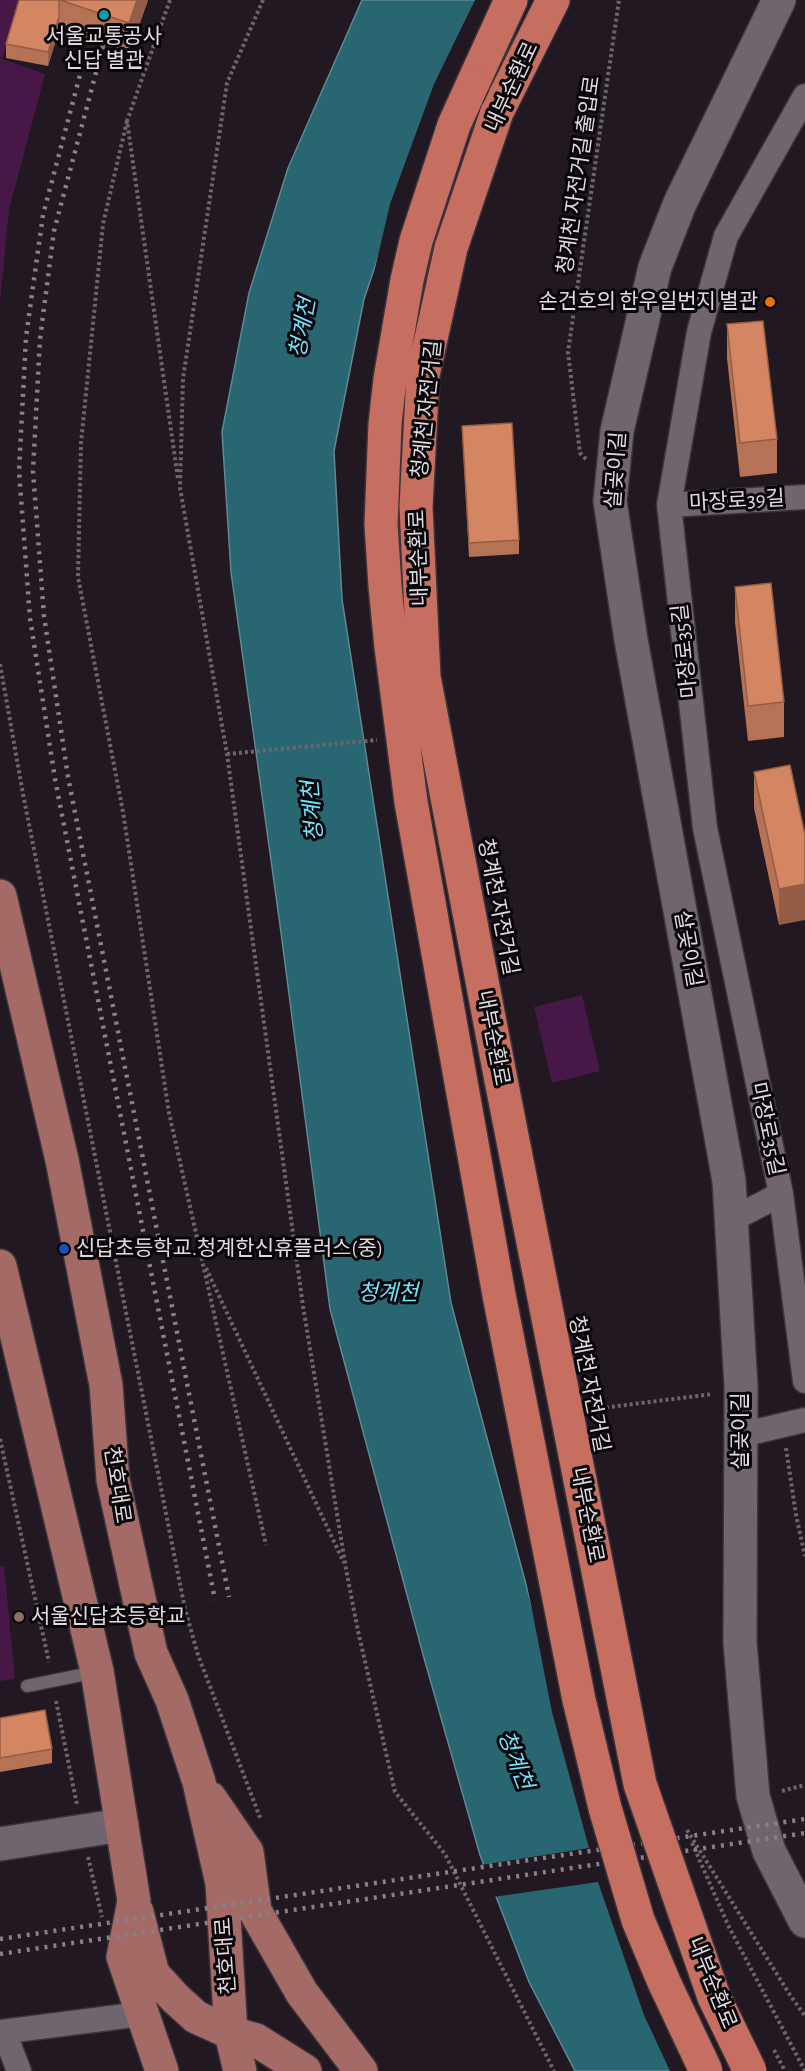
<!DOCTYPE html>
<html>
<head>
<meta charset="utf-8">
<style>
	body { margin:0 }
	canvas { display:block; background:#211821 }
</style>
</head>
<body>
<canvas width="805" height="2071"></canvas>
<script>
const g = document.querySelector('canvas').getContext('2d');
g.lineJoin = 'round';
function paint(path, color) { g.fillStyle = color; g.fill(path, 'evenodd'); }
const toPath = rows => new Path2D(rows.map(r => 'M' + r).join(''));
function strokePath(path, color, width, dash) { g.strokeStyle = color; g.lineWidth = width; g.lineCap = dash ? 'butt' : 'round'; g.setLineDash(dash || []); g.stroke(path); }
function drawText(font, color, halo, rows, align = 'center') {
  g.font = font + ' "Alegreya Sans","Noto Sans KR",sans-serif'; g.lineWidth = 6; g.setLineDash([]); g.textBaseline = 'middle'; g.strokeStyle = halo; g.fillStyle = color; for (const [text, x, y, turn = 0] of rows) {
    g.save(); g.translate(x, y); g.rotate((+turn || 0) * Math.PI / 180); g.textAlign = isNaN(turn) ? turn : align; if (halo) g.strokeText(text, 0, 0); g.fillText(text, 0, 0); g.restore();
  }
}
paint(toPath([
	[0,0,20,0,2,59,45,74,9,210,0,302],
	[582,995,600,1071,552,1083,534,1007],
	[0,1566,4,1566,15,1679,0,1681]
]), '#471748');
const water = toPath([
	[362,0,484,0,418,140,364,299,334,451,342,599,451,1303,605,1881,690,2071,575,2071,529,1982,480,1855,424,1658,330,1309,280,925,231,572,222,432,249,293,288,168,362,0]
]);
paint(water, '#286672');
strokePath(water, '#5f8893', 1.5);
paint(toPath([
	[475,0,487,0,421,141,370,290,390,204,434,84],
	[522,1559,608,1880,693,2071,670,2071,644,2015,598,1882,493,1897,481,1865,589,1848,552,1712]
]), '#211821');
const lane = toPath([
	[27,1686,96,1672]
]);
const street = toPath([
	[805,96,726,236,699,332,669,505,705,828,781,1194,805,1381],
	[669,505,805,497],
	[731,1220,781,1194],
	[741,1435,805,1420],
	[0,2032,141,2014],
	[4,2032,19,2071]
]);
const secondary = toPath([
	[779,0,680,203,655,267,617,431,610,501,631,640,729,1181,741,1387,740,1643,753,1796,769,1851,805,1921],
	[0,1844,122,1825]
]);
const primary = toPath([
	[0,896,62,1160,106,1385,113,1480,151,1653,172,1700,199,1782,222,1883,231,2033,240,2071],
	[0,1266,97,1671,134,1901,123,1957,162,2071],
	[210,1798,247,1852,255,1911,302,1993,361,2071],
	[137,1912,153,1974,175,1998,196,2017,231,2033,256,2040,305,2071]
]);
const highway = toPath([
	[473,83,511,0],
	[497,112,553,0]
]);
strokePath(lane, '#3a333a', 15);
strokePath(street, '#3a333a', 27);
strokePath(secondary, '#3a333a', 36);
strokePath(primary, '#3a333a', 36);
strokePath(highway, '#3a333a', 36);
strokePath(toPath([
	[170,0,127,121,178,479],
	[263,0,227,83,183,379,180,488,227,754,303,1306,346,1569,358,1631,395,1792,445,1854,554,2071],
	[127,121,103,224,81,443,78,577,123,812,169,1113,266,1545],
	[586,459,580,453,568,352,619,0],
	[0,664,23,794,185,1609,198,1655,261,1820],
	[227,754,377,740],
	[206,1268,344,1563],
	[594,1409,713,1394],
	[0,1439,49,1662],
	[786,1448,796,1515,805,1556],
	[56,1701,77,1805],
	[782,1791,805,1785],
	[687,1830,790,1995,805,2016],
	[692,1843,729,1927,805,2071],
	[88,1857,102,1917],
	[774,2050,785,2071]
]), '#6d656c', 4, [3, 3]);
strokePath(lane, '#70646f', 12);
strokePath(street, '#70646f', 24);
strokePath(secondary, '#70646f', 33);
strokePath(primary, '#a46a65', 33);
strokePath(highway, '#c66e5f', 33);
strokePath(toPath([
	[89,41,43,215,26,337,19,471,30,618,55,779,215,1600],
	[103,46,54,231,40,339,33,471,44,616,68,777,229,1597],
	[0,1939,805,1819],
	[0,1954,805,1833]
]), '#898189', 4.5, [3, 6]);
const highwayBridge = toPath([
	[473,83,454,125,416,241,407,280,390,379,385,424,381,524,385,586,391,647,411,802,499,1295,579,1700,605,1808,638,1920,664,1982,706,2071],
	[497,112,451,248,423,375,416,507,424,677,500,1075,640,1784,714,1997,750,2071]
]);
strokePath(highwayBridge, '#3a333a', 36, []);
strokePath(highwayBridge, '#c66e5f', 33);
paint(toPath([
	[19,0,148,0,129,54,59,30,48,66,6,58,6,44],
	[727,324,777,439,777,473,740,477,727,358],
	[462,426,519,540,519,554,469,557],
	[735,587,784,702,784,737,748,741,735,622],
	[754,772,805,835,779,925,754,808],
	[0,1718,52,1749,52,1763,0,1772]
]), '#b67254');
paint(toPath([
	[137,0,148,0,129,54,129,23],
	[59,17,59,30,48,66,48,52],
	[805,884,805,920,779,925,779,889]
]), '#945d45');
const building = toPath([
	[19,0,59,0,59,17,48,52,6,44,19,0],
	[60,0,137,0,129,23,60,0],
	[763,321,777,439,740,443,727,324,763,321],
	[512,423,519,540,469,543,462,426,512,423],
	[771,583,784,702,748,706,735,587,771,583],
	[790,765,805,835,805,884,779,889,754,772,790,765],
	[45,1710,52,1749,0,1758,0,1718,45,1710]
]);
paint(building, '#d48562');
strokePath(building, '#945d45', 1.5);
for (const [x, y, r, color] of [
	[104,15,6,"#0f9aa8"],
	[770,302,6,"#e8710a"],
	[64,1249,6,"#1a4fb4"],
	[19,1617,6,"#8d6e63"]
]) { const dot = new Path2D(); dot.arc(x, y, r, 0, 2 * Math.PI); g.fillStyle = color; g.fill(dot); strokePath(dot, '#080508', 2); }
drawText('21px', '#e0d9df', '#080508', [
	["서울교통공사",104,37,"center"],
	["신답 별관",104,61,"center"],
	["손건호의 한우일번지 별관",758,302,"right"],
	["신답초등학교.청계한신휴플러스(중)",76,1249],
	["서울신답초등학교",31,1617]
], 'left');
drawText('21px', '#e0d9df', '#080508', [
	["내부순환로",512,87,-65],
	["청계천 자전거길 출입로",579,175,-82],
	["청계천 자전거길",427,409,-84],
	["살곶이길",616,470,-86],
	["마장로39길",737,501,-3],
	["내부순환로",419,558,-92],
	["마장로35길",685,651,-96],
	["청계천 자전거길",498,907,79],
	["살곶이길",688,949,80],
	["내부순환로",493,1038,79],
	["마장로35길",767,1129,78],
	["청계천 자전거길",589,1384,79],
	["살곶이길",741,1431,-90],
	["천호대로",117,1485,81],
	["내부순환로",587,1515,79],
	["천호대로",226,1956,-94],
	["내부순환로",712,1983,68]
]);
drawText('italic 22px', '#6ee4fd', '#080508', [
	["청계천",303,328,-80],
	["청계천",313,811,-95],
	["청계천",388,1293],
	["청계천",515,1760,69]
]);
</script>
</body>
</html>
